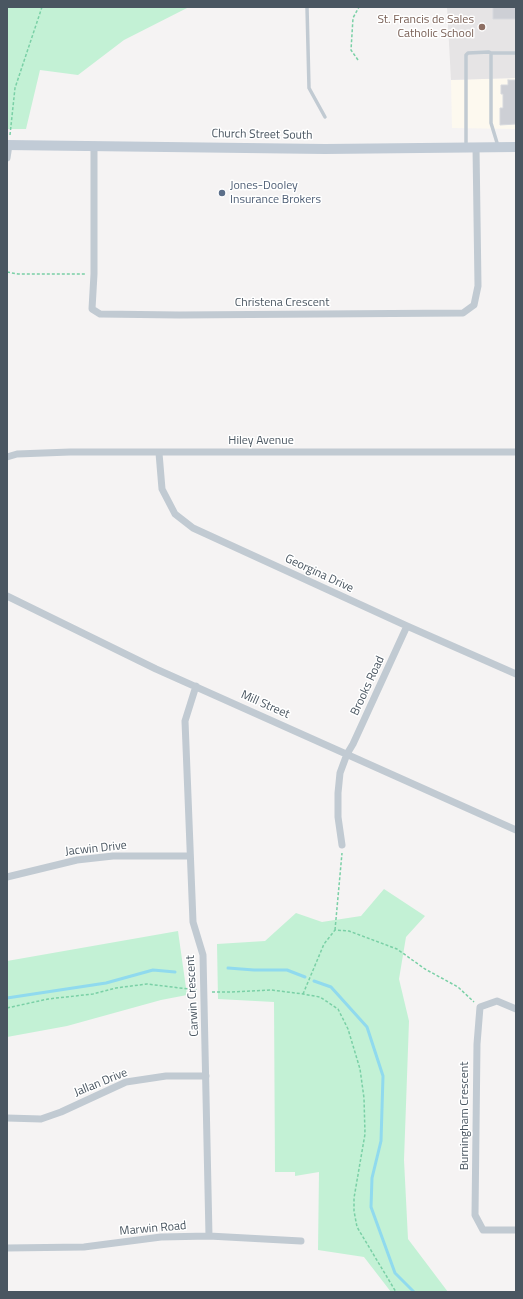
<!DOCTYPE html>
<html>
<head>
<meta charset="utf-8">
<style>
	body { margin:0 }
	#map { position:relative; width:523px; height:1299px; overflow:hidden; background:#f5f3f3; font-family:"Titillium Web",sans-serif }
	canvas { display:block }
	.frame { position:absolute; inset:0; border:8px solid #4a5661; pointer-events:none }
</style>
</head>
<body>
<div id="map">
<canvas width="523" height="1299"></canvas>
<div class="frame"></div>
</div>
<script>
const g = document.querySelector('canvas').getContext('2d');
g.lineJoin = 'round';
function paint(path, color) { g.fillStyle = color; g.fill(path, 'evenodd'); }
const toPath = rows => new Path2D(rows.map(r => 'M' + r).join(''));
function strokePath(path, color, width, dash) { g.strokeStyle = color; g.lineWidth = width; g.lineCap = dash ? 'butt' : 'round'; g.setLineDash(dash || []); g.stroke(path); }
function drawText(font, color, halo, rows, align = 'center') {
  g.font = font + ' "Titillium Web",sans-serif'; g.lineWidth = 3; g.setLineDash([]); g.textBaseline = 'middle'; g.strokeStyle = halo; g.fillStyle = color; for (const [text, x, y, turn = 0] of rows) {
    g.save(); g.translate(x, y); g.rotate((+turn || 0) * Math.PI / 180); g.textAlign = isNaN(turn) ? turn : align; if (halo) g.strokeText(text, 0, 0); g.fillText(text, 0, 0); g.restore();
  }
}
paint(toPath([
	[516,78,516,129,452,128,451,80]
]), '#fdf9ef');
paint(toPath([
	[447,7,516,7,516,78,451,80]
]), '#e6e4e5');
paint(toPath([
	[7,7,189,7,124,40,78,75,40,70,26,129,7,129],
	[384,889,425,916,406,937,399,979,409,1021,404,1160,408,1239,448,1292,391,1292,364,1257,318,1250,319,1172,295,1176,295,1172,275,1172,274,1002,218,999,217,944,265,941,296,913,322,922,361,916],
	[178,931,187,995,161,1000,67,1026,7,1037,7,961]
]), '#c3f1d5');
strokePath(toPath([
	[228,968,254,970,287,970,305,977],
	[314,981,331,987,367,1027,383,1076,381,1141,372,1178,371,1207,395,1273,414,1292],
	[7,998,106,983,153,970,175,972]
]), '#90daee', 3);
const building = toPath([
	[493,7,516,7,516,19,493,19,493,7],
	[508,80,516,80,516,124,500,125,500,108,503,108,503,94,501,94,501,85,508,85,508,80]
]);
paint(building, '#cdcfd5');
strokePath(building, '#d7d9de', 1);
strokePath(toPath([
	[358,60,351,50,353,18,359,7],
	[10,135,15,88,42,7],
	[7,272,18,274,86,274],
	[335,930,342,853],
	[212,992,232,992,271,990,303,994,320,997,338,1009,348,1029,360,1069,364,1098,365,1134,354,1198,354,1211,357,1227,396,1292],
	[303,994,324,944,335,930,349,931,397,949,425,969,458,987,474,1002],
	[7,1008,48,999,93,994,116,988,147,984,197,990]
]), '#7ad0a6', 1.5, [3, 2]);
strokePath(toPath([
	[307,7,309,88,325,117],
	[491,53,516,53],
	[466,147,466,55,468,53,489,52,491,53,491,123,498,146]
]), '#c1cad2', 3.5);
strokePath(toPath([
	[94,147,94,274,92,309,100,314,179,315,463,313,474,305,478,286,476,147],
	[7,158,9,145],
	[159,453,162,489,175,514,193,528,407,626,516,674],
	[7,457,17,454,70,452,516,452],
	[7,596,156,669,516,830],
	[196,686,185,721,193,922,203,955,209,1236],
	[342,845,338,817,338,793,340,773,347,754,353,744,407,626],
	[7,877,77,860,113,856,189,856],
	[516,1009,497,1001,480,1007,477,1044,475,1215,483,1230,516,1230],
	[7,1118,41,1119,61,1112,126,1082,166,1076,206,1076],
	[7,1248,84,1247,161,1237,209,1236,301,1241]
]), '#c1cad2', 7);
strokePath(toPath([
	[7,145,325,149,516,147]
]), '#c1cbd6', 10);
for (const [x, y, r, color] of [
	[482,27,4,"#8d6e63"],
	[222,193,4,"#5c6f8a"]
]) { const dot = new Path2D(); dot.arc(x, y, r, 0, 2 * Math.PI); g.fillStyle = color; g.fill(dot); strokePath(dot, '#fff', 1.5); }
drawText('12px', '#785e54', '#fff', [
	["St. Francis de Sales",474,20],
	["Catholic School",474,34]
], 'right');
drawText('12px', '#4a5661', '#fff', [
	["Church Street South",262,135,1],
	["Christena Crescent",282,303],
	["Hiley Avenue",261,441],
	["Georgina Drive",319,574,25],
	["Brooks Road",368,686,-65],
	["Mill Street",265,705,24],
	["Jacwin Drive",96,849,-6],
	["Carwin Crescent",193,996,-93],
	["Jallan Drive",101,1083,-22],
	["Burningham Crescent",465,1116,-90],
	["Marwin Road",153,1229,-5]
]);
drawText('12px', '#4e5e75', '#fff', [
	["Jones-Dooley",230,186],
	["Insurance Brokers",230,200]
], 'left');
</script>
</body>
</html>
